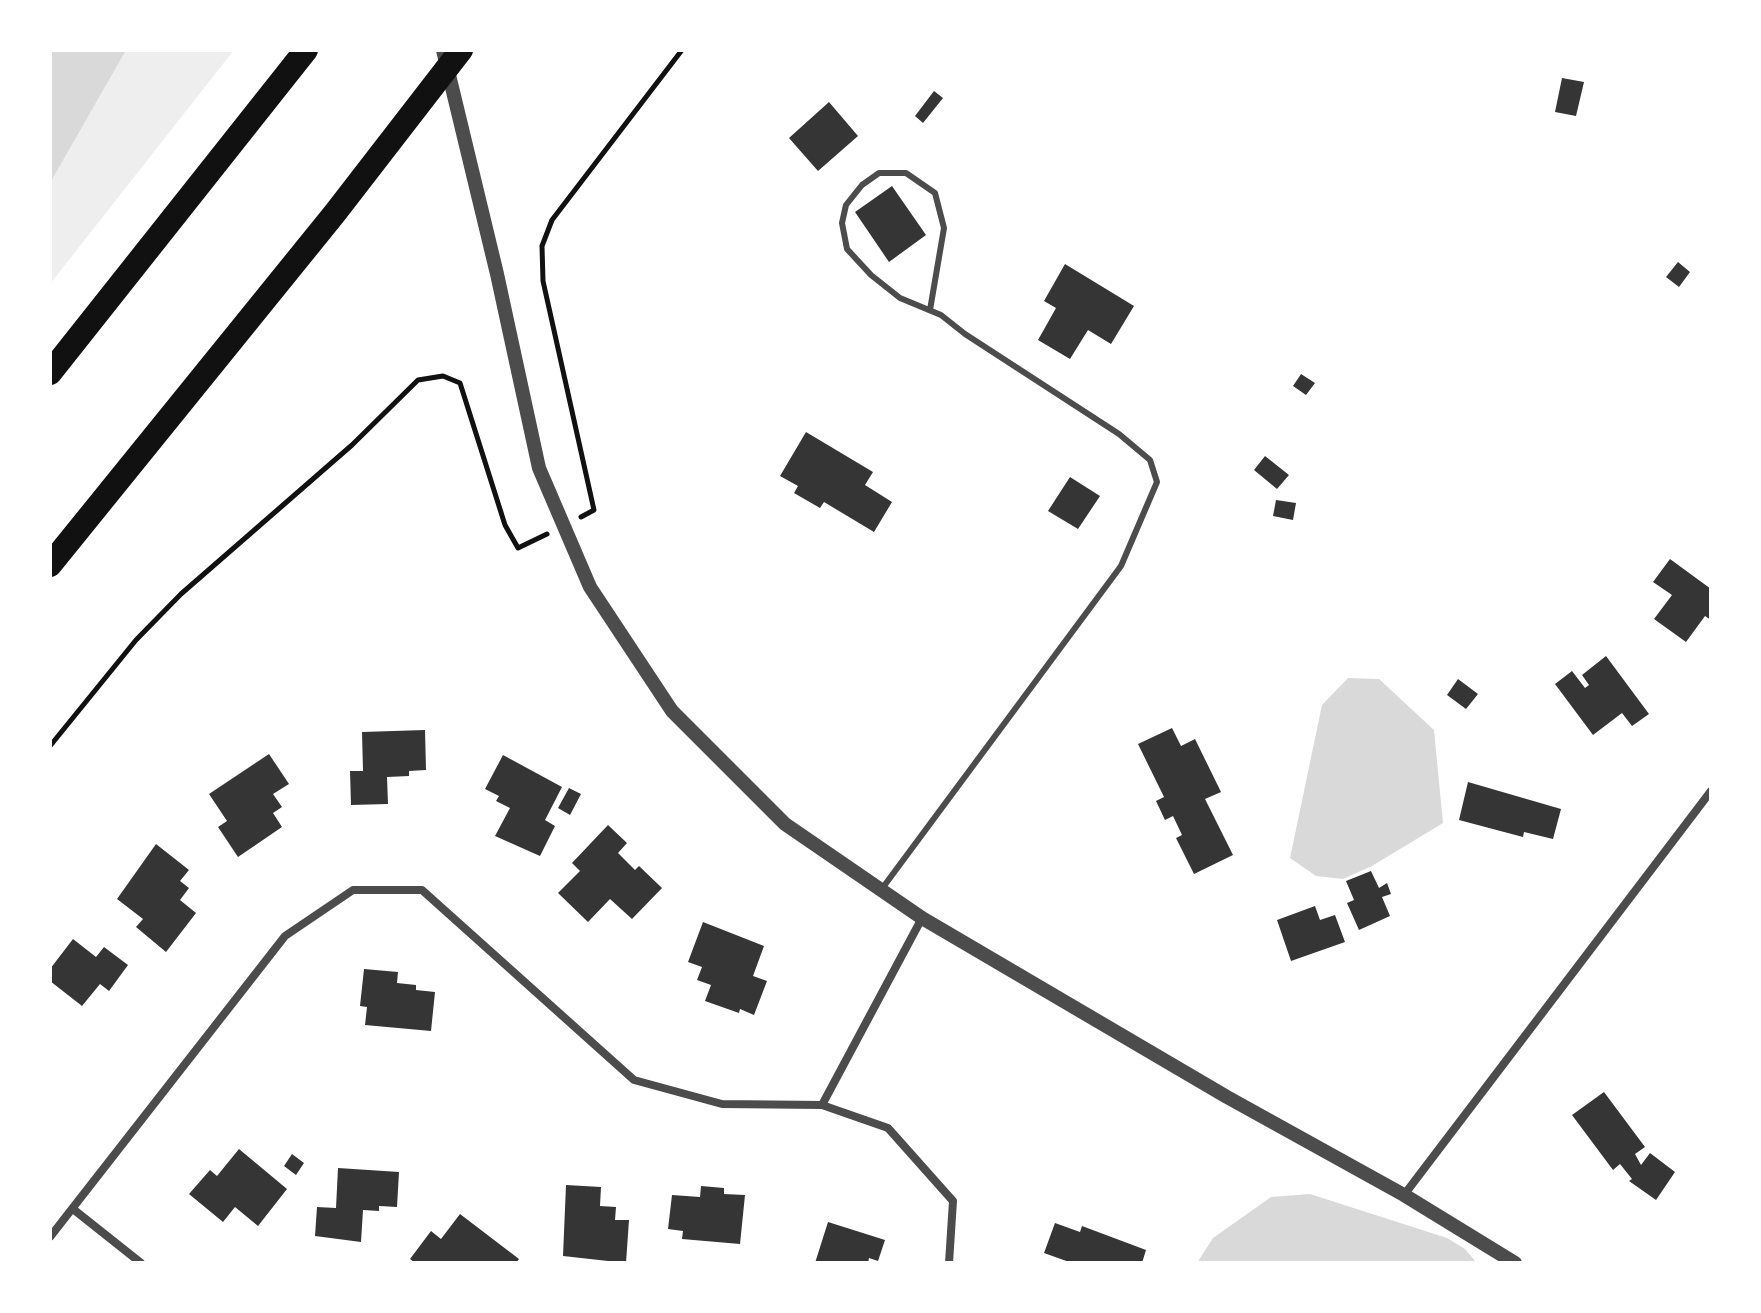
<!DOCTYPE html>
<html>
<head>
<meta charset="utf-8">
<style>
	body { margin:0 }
	#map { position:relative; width:1761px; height:1313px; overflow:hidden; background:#fff; font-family:"DM Sans",sans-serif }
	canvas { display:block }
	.frame { position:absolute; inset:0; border:52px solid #fff; pointer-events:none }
</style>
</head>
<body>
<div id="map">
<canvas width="1761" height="1313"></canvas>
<div class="frame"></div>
</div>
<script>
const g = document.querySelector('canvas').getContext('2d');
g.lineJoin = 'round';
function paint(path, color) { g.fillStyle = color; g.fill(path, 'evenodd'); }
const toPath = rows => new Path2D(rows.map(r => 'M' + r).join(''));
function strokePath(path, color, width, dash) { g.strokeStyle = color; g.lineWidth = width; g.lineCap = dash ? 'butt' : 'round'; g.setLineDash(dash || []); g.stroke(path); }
paint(toPath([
	[50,50,234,50,50,284]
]), '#eee');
paint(toPath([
	[50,50,126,50,50,183],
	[1348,678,1379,679,1434,730,1443,823,1372,866,1343,879,1316,876,1290,858,1322,705],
	[1310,1194,1447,1238,1465,1249,1477,1263,1197,1263,1213,1238,1271,1197]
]), '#d9d9d9');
paint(toPath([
	[1562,78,1584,82,1576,116,1555,112],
	[934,91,943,98,923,123,915,116],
	[829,102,858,136,818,171,789,138],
	[892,186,926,235,889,262,855,212],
	[1678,262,1690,272,1679,287,1666,277],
	[1065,264,1134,306,1111,344,1088,330,1070,359,1038,340,1056,308,1044,301],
	[1301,374,1315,383,1306,395,1293,386],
	[806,432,873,472,865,485,892,502,874,532,824,502,820,508,794,493,798,486,780,476],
	[1265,456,1289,475,1277,489,1254,470],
	[1070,477,1100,496,1078,529,1048,511],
	[1276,500,1296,503,1293,520,1273,516],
	[1670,559,1711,589,1711,620,1705,616,1686,642,1654,619,1672,595,1653,582],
	[1606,656,1649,714,1632,726,1622,713,1593,735,1555,684,1572,671,1585,688,1589,685,1582,675],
	[1458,679,1478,694,1466,709,1447,695],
	[1172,728,1181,746,1195,739,1221,792,1205,799,1233,855,1194,874,1176,838,1182,835,1173,816,1165,820,1156,801,1164,797,1138,744],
	[425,730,426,770,409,771,409,776,387,777,388,804,351,805,350,771,363,771,362,732],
	[269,754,289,784,273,794,282,807,273,813,282,827,238,857,218,827,227,821,209,794],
	[503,755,562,787,545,820,555,826,540,856,495,836,510,808,496,801,499,796,485,789],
	[1468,782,1561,809,1553,839,1524,832,1523,837,1459,820],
	[569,788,581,794,570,815,558,808],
	[608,825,627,843,618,853,635,870,639,866,662,888,632,919,610,899,588,922,558,893,580,871,572,863],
	[156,844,189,870,180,881,189,888,180,900,196,913,166,952,136,927,143,919,117,899],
	[1371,871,1379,888,1387,883,1391,894,1382,897,1390,916,1359,930,1347,903,1354,900,1346,881],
	[1315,906,1320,920,1335,915,1345,942,1291,961,1277,920],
	[703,922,764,946,753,976,767,981,754,1015,740,1009,739,1013,705,1001,711,985,697,980,702,967,688,962],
	[73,939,96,957,104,947,128,965,109,991,100,984,82,1006,50,981,50,969],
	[364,969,398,972,397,983,416,985,416,990,435,992,431,1031,365,1025,367,1007,360,1006],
	[1604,1092,1645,1147,1635,1154,1641,1165,1650,1153,1675,1172,1656,1200,1629,1181,1632,1179,1620,1164,1613,1170,1572,1115],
	[239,1149,287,1189,258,1226,235,1207,223,1222,189,1194,210,1170,217,1176],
	[292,1154,304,1163,296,1175,284,1166],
	[338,1168,399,1172,397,1207,379,1206,379,1211,363,1210,361,1242,315,1236,317,1207,336,1208],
	[566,1185,601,1187,600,1206,616,1207,615,1220,629,1220,626,1263,563,1256],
	[701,1186,724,1188,724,1194,745,1195,740,1244,682,1239,683,1231,668,1229,672,1195,700,1197],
	[460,1214,519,1259,516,1263,415,1263,410,1259,431,1231,441,1239],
	[828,1222,885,1240,878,1261,869,1258,868,1263,815,1263],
	[1055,1223,1080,1232,1082,1226,1146,1250,1142,1263,1072,1263,1044,1253]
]), '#353535');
strokePath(toPath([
	[581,517,594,510,543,281,542,246,552,220,682,50],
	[50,746,136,640,181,594,352,445,418,380,443,376,460,383,505,525,518,548,547,534]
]), '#111', 5);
strokePath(toPath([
	[881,890,1121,566,1157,482,1150,460,1119,434,965,334,941,315,900,298,871,275,847,249,842,223,846,205,862,185,879,173,906,173,935,193,944,228,930,310]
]), '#4c4c4c', 6);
strokePath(toPath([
	[822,1105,922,918],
	[1404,1195,1711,791],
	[73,1209,141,1263],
	[50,1237,285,936,353,890,422,890,634,1080,722,1104,822,1105,888,1128,953,1201,949,1263]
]), '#4c4c4c', 8);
strokePath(toPath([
	[443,50,497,274,539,468,590,587,672,711,785,824,922,918,1227,1097,1404,1195,1515,1263]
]), '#4c4c4c', 14);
strokePath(toPath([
	[50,373,306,50],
	[50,565,335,213,461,50]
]), '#111', 24);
</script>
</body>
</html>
